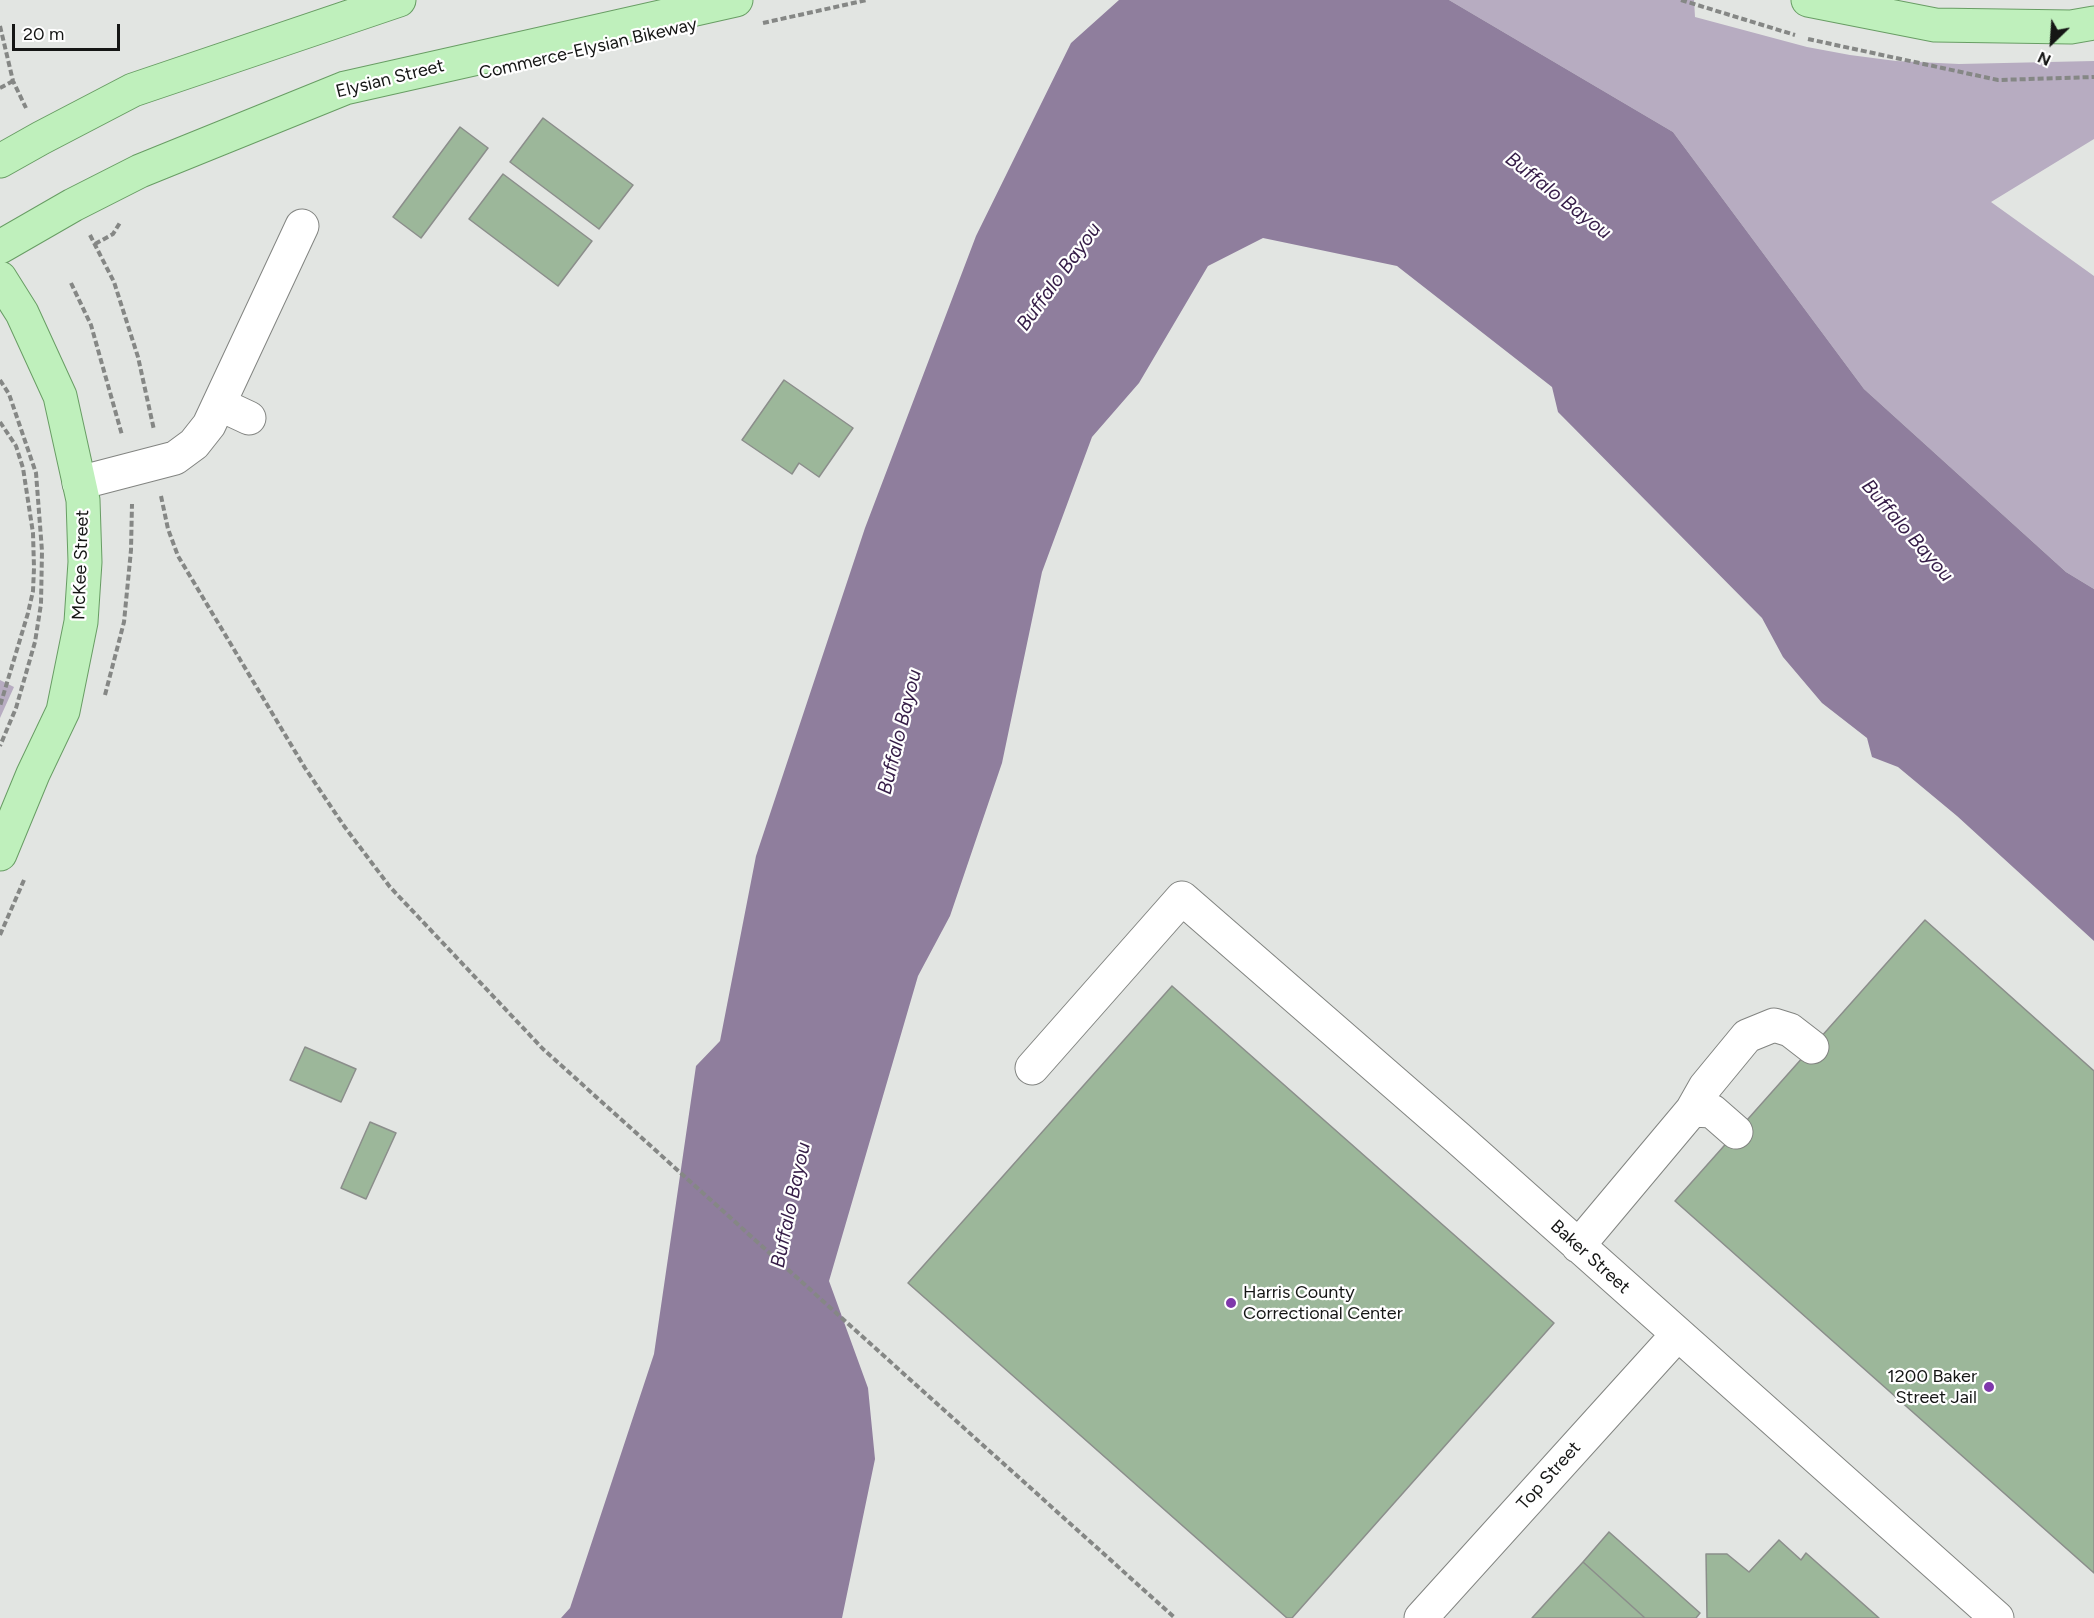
<!DOCTYPE html>
<html>
<head>
<meta charset="utf-8">
<style>
	body { margin:0 }
	#map { position:relative; width:2094px; height:1618px; overflow:hidden; background:#e2e5e2; font-family:Figtree,sans-serif }
	canvas { display:block }
	.north { position:absolute; left:2022px; top:12px; width:60px; height:60px; -webkit-text-stroke:4px #fff; paint-order:stroke; rotate:205deg; font-size:16px; font-weight:700; line-height:24px; text-align:center; color:#151615 }
	.north::after { content:''; display:block; margin:auto; width:21px; height:27px; background:#151615; clip-path:polygon(50% 0,100% 100%,50% 72%,0 100%) }
	.scale { position:absolute; left:12px; top:24px; width:108px; height:27px; box-sizing:border-box; border:3px solid #151615; border-top:0; padding-left:8px; font-size:18px; line-height:21px; white-space:nowrap; color:#151615; -webkit-text-stroke:4px #fff; paint-order:stroke }
</style>
</head>
<body>
<div id="map">
<canvas width="2094" height="1618"></canvas>
<div class="north">N</div>
<div class="scale">20 m</div>
</div>
<script>
const g = document.querySelector('canvas').getContext('2d');
g.lineJoin = 'round';
function paint(path, color) { g.fillStyle = color; g.fill(path, 'evenodd'); }
const toPath = rows => new Path2D(rows.map(r => 'M' + r).join(''));
function strokePath(path, color, width, dash) { g.strokeStyle = color; g.lineWidth = width; g.lineCap = dash ? 'butt' : 'round'; g.setLineDash(dash || []); g.stroke(path); }
function drawText(font, color, halo, rows, align = 'center') {
  g.font = font + ' Figtree,sans-serif'; g.lineWidth = 4.5; g.setLineDash([]); g.textBaseline = 'middle'; g.strokeStyle = halo; g.fillStyle = color; for (const [text, x, y, turn = 0] of rows) {
    g.save(); g.translate(x, y); g.rotate((+turn || 0) * Math.PI / 180); g.textAlign = isNaN(turn) ? turn : align; if (halo) g.strokeText(text, 0, 0); g.fillText(text, 0, 0); g.restore();
  }
}
paint(toPath([
	[1449,0,1694,0,1695,17,1807,47,1850,55,1896,61,1959,64,2094,61,2094,139,1991,202,2094,276,2094,589,2066,572,1864,389,1673,132],
	[0,680,14,687,0,718]
]), '#b7acc1');
paint(toPath([
	[1119,0,1449,0,1673,132,1864,389,2066,572,2094,589,2094,941,1957,816,1898,767,1872,757,1867,738,1822,703,1783,657,1762,618,1558,412,1552,387,1397,266,1263,238,1208,266,1139,383,1092,437,1042,572,1002,763,950,916,918,976,829,1281,868,1388,875,1459,842,1618,561,1618,570,1608,654,1354,696,1066,720,1041,756,856,865,528,976,236,1071,43]
]), '#8f7e9d');
const building = toPath([
	[543,118,633,185,599,229,510,162,543,118],
	[460,127,488,148,421,238,393,217,460,127],
	[503,174,592,241,558,286,469,219,503,174],
	[784,380,853,428,819,477,799,463,792,474,742,440,784,380],
	[1925,920,2094,1071,2094,1573,1675,1201,1925,920],
	[1172,986,1554,1323,1292,1618,1287,1618,908,1283,1172,986],
	[305,1047,356,1069,341,1102,290,1080,305,1047],
	[370,1122,396,1133,366,1199,341,1188,370,1122],
	[1609,1532,1700,1613,1696,1618,1645,1618,1583,1562,1609,1532],
	[1779,1540,1801,1560,1806,1553,1879,1618,1707,1618,1706,1554,1727,1554,1749,1572,1779,1540],
	[1583,1562,1645,1618,1532,1618,1583,1562]
]);
paint(building, '#9cb79a');
strokePath(building, '#8b8e8b', 1.5);
const minor = toPath([
	[219,404,249,418],
	[79,483,175,458,194,444,209,425,302,226],
	[1032,1068,1182,898,1459,1139,1997,1618],
	[1692,1110,1712,1111,1736,1132],
	[1578,1246,1692,1110,1705,1087,1747,1036,1774,1025,1790,1030,1812,1047],
	[1421,1618,1677,1335]
]);
const major = toPath([
	[1808,0,1935,25,2071,27,2094,23],
	[0,161,41,138,133,90,399,0],
	[0,247,73,205,140,171,345,88,736,0],
	[0,278,22,313,60,396,83,500,85,562,81,622,63,711,33,774,0,854]
]);
strokePath(minor, '#828481', 35);
strokePath(major, '#689d64', 35);
strokePath(toPath([
	[1681,0,1795,35],
	[763,23,867,0],
	[0,26,13,81,26,108],
	[1808,39,1998,80,2094,77],
	[0,88,13,81],
	[90,235,114,282,138,357,154,430],
	[95,244,113,234,121,221],
	[71,283,91,325,122,435],
	[0,380,9,394,36,473,42,551,41,604,35,642,16,708,0,746],
	[0,422,16,446,23,468,33,533,34,568,33,591,28,613,0,706],
	[161,496,168,529,178,556,305,768,344,826,390,887,543,1049,1175,1618],
	[105,695,124,622,131,550,132,504],
	[0,935,24,880]
]), '#858785', 4, [6, 3]);
strokePath(minor, '#fff', 33);
strokePath(major, '#bff0bc', 33);
for (const [x, y, r, color] of [
	[1231,1303,6,"#7f38ab"],
	[1989,1387,6,"#7f38ab"]
]) { const dot = new Path2D(); dot.arc(x, y, r, 0, 2 * Math.PI); g.fillStyle = color; g.fill(dot); strokePath(dot, '#fff', 2); }
drawText('18px', '#151615', '#fff', [
	["Commerce-Elysian Bikeway",588,49,-13],
	["Elysian Street",390,79,-14],
	["McKee Street",81,565,-88],
	["Baker Street",1590,1257,42],
	["Top Street",1549,1476,-48]
]);
drawText('18px', '#151615', '#fff', [
	["Harris County",1243,1293],
	["Correctional Center",1243,1314],
	["1200 Baker",1977,1377,"right"],
	["Street Jail",1977,1398,"right"]
], 'left');
drawText('italic 20px', '#351c47', '#fff', [
	["Buffalo Bayou",1558,196,38],
	["Buffalo Bayou",1059,277,-54],
	["Buffalo Bayou",1907,531,49],
	["Buffalo Bayou",900,732,-76],
	["Buffalo Bayou",791,1205,-78]
]);
</script>
</body>
</html>
